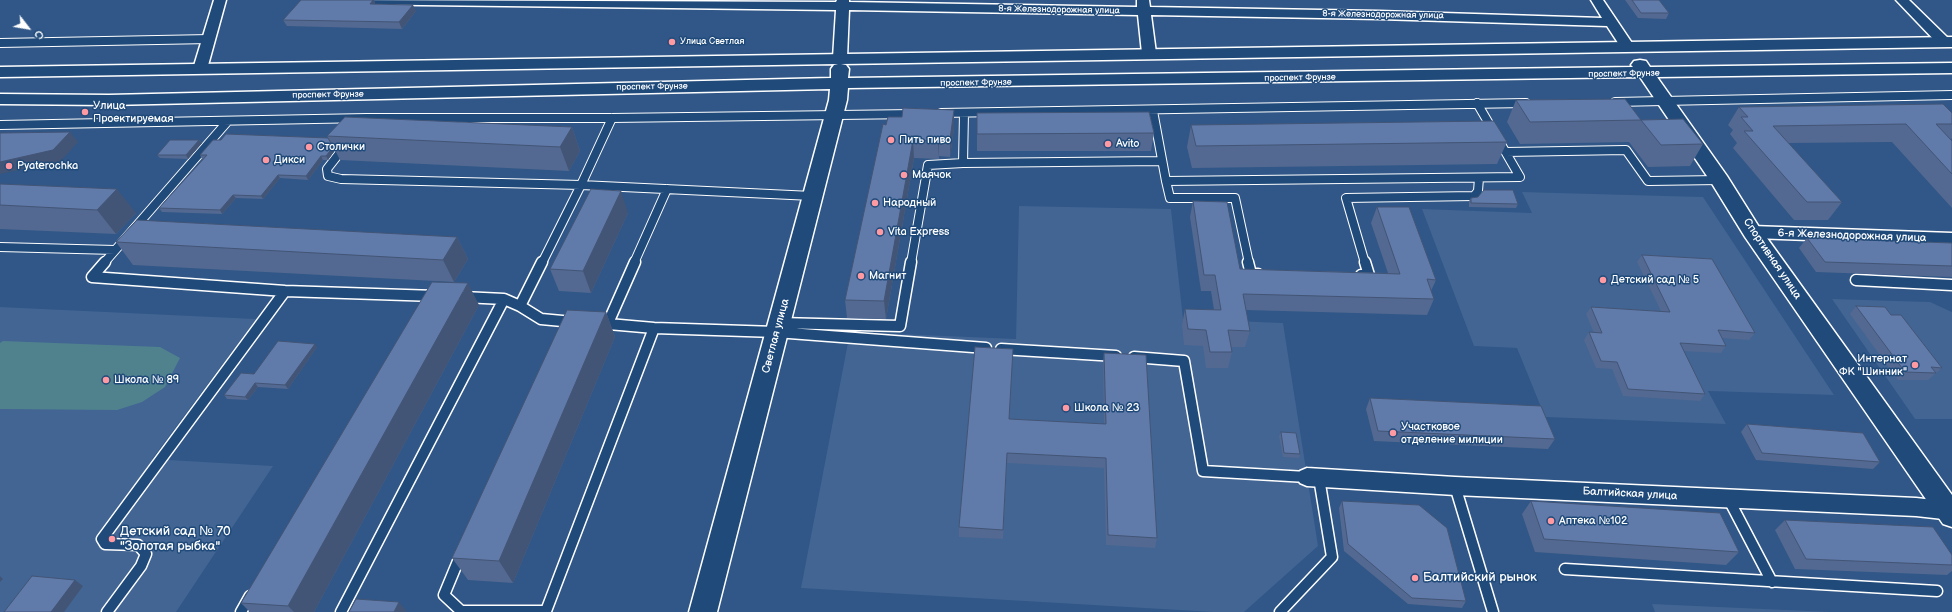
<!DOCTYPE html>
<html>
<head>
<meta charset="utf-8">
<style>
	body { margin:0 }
	#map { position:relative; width:1952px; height:612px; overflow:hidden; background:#305787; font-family:"Balsamiq Sans",sans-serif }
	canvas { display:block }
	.north { position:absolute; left:8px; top:8px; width:40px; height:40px; -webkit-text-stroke:3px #1f4a7a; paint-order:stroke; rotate:121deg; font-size:11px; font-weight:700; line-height:16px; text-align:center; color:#fff }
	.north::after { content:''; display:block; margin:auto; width:14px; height:18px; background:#fff; clip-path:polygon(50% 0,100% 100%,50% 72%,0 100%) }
</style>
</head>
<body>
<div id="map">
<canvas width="1952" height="612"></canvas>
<div class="north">С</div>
</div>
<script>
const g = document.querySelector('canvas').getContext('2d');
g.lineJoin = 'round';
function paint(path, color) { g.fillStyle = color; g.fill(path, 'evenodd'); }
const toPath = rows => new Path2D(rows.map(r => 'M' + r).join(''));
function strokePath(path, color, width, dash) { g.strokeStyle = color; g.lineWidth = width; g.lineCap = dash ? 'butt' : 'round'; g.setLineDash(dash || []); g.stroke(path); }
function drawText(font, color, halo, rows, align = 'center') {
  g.font = font + ' "Balsamiq Sans",sans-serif'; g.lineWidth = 3; g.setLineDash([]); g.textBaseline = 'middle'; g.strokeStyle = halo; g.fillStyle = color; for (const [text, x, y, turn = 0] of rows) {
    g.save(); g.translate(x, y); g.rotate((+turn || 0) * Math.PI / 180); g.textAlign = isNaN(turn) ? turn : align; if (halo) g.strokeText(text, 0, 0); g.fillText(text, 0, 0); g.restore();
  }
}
paint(toPath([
	[1522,192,1703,197,1834,395,1708,391,1726,424,1545,417,1517,348,1474,346,1422,209,1532,213],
	[1019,206,1171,209,1183,319,1283,323,1318,546,1244,612,1213,612,801,588,850,332,1016,339],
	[1832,299,1930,302,1952,312,1952,419,1915,419],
	[0,307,256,319,152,459,273,466,176,612,0,612],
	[1652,604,1831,612,1655,612]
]), '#426593');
paint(toPath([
	[3,341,160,347,180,358,165,387,142,402,117,410,0,409,0,343]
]), '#50828e');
const laneFar1 = toPath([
	[0,43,210,39],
	[1615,102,1952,95],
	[1153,111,1166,181,1520,177,1477,103],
	[941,113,1526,103],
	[612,118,581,185,812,196],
	[0,125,367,118,612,118,914,114],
	[345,146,327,169,328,176,341,179,581,185,542,263],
	[1506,152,1626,150,1648,181,1720,180],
	[963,163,964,113],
	[1166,181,1170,198,1235,198,1249,263],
	[0,247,115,250],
	[104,263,228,121],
	[634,263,667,189],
	[911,263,928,165,963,163,1162,161],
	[1365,263,1346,198,1474,196,1478,191,1479,178]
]);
const lane = toPath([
	[105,262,92,277,285,291,436,296],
	[1248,262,1251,274,1258,274],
	[1361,275,1369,275,1365,262],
	[1856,280,1952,285],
	[463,297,504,299,520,306,541,319,573,322],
	[520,306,542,262],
	[597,323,654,328,776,332,986,348],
	[608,323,635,262],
	[779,323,900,326,911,262],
	[1001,349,1116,356],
	[1134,357,1184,361,1203,471,1307,477],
	[1455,486,1493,612],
	[1728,498,1772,582],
	[461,554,444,595,461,611,546,611,654,328],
	[1565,569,1937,591],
	[107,612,141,566,146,554,138,545,105,544,102,539,285,291],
	[241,612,250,596],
	[341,612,504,299],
	[1280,612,1332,557,1319,478]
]);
const street = toPath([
	[214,0,226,0,207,69,205,72,200,73,195,72,193,69,214,0],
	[333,0,836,2,837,0,849,0,849,2,1137,7,1137,0,1149,0,1150,7,1379,11,1602,18,1591,0,1603,0,1634,46,1632,49,1622,49,1607,26,1379,19,1151,15,1156,53,1154,56,1149,57,1144,56,1142,53,1138,15,849,10,847,58,845,61,840,62,835,61,833,58,836,10,339,4,334,3,333,0],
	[1896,0,1909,0,1949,39,1951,42,1949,45,1939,45,1896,0],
	[1752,226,1952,233,1952,245,1752,238,1746,236,1744,232,1746,228,1752,226],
	[1307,468,1455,477,1916,498,1952,502,1952,520,1916,516,1455,495,1307,486,1300,483,1297,477,1300,471,1307,468]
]);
const secondary = toPath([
	[1952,37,1952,47,841,64,846,65,849,69,848,78,1633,67,1631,65,1634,61,1640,60,1646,61,1650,67,1952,63,1952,73,1657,77,1727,176,1759,227,1952,495,1952,527,1943,524,1745,237,1711,182,1640,77,848,88,847,100,717,612,689,612,829,100,830,89,109,105,0,104,0,94,109,95,831,78,831,69,834,65,838,64,0,77,0,67,1952,37]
]);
strokePath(laneFar1, '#fff', 10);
strokePath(lane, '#fff', 13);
strokePath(street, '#fff', 3);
strokePath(secondary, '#fff', 3);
strokePath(laneFar1, '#1f4a7a', 8);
strokePath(lane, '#1f4a7a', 10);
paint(street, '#1f4a7a');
paint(secondary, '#1f4a7a');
paint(toPath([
	[374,0,375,4,416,11,402,29,287,26,283,20],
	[1625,0,1659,0,1669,13,1666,19,1638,18],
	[1516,100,1641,120,1703,144,1690,166,1648,167,1629,142,1520,144,1507,122],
	[1739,107,1952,113,1952,138,1951,140,1952,141,1952,208,1892,142,1788,143,1842,202,1828,220,1794,220,1733,148,1737,143,1730,134,1733,130,1728,125],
	[954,110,954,128,950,157,939,156,939,159,914,158,886,319,847,318,845,300,886,125,902,117],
	[977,113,1154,133,1151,151,977,151],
	[1191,125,1507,142,1497,164,1192,168,1187,147],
	[572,127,580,151,569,171,340,160,335,150,328,160,323,160,308,180,280,178,263,199,236,198,222,214,162,212,159,208,204,159,202,159,200,155,328,138,327,136],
	[199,140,202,143,188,159,160,158,157,155],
	[0,184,136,213,116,234,0,229],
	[1471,198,1518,204,1516,208,1469,207,1469,201],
	[1193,201,1240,269,1388,273,1371,223,1377,207,1436,280,1431,291,1434,299,1427,315,1246,310,1250,331,1245,347,1231,347,1232,352,1228,368,1206,368,1203,346,1184,345,1182,325,1185,309,1214,310,1211,291,1201,291,1190,217],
	[628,213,591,293,559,291,550,269],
	[457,237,468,259,454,282,133,265,116,242],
	[1807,238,1952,243,1952,277,1816,272,1799,248],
	[1642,255,1755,333,1749,340,1722,338,1726,346,1721,353,1683,351,1705,394,1700,401,1623,396,1612,369,1596,368,1584,340,1589,332,1594,333,1586,314,1591,307,1661,311,1637,262],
	[479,305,314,612,250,612,241,603],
	[1856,306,1891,315,1942,368,1928,380,1898,380,1850,314],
	[606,312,615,337,513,583,468,580,452,558],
	[317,347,288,389,258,387,248,400,227,399,224,395],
	[1104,353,1157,538,1155,548,1106,545,1104,468,1007,463,1003,539,959,537,959,527,1010,419,1104,424,1103,364],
	[1370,398,1555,439,1548,449,1374,441,1366,409],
	[1747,424,1880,462,1873,469,1756,460,1741,432],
	[1281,432,1300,454,1299,458,1283,457,1279,436],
	[1342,501,1466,601,1462,608,1408,604,1344,551,1339,508],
	[1531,501,1739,552,1726,565,1535,552,1522,514],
	[1785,520,1952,555,1952,571,1947,575,1795,569,1775,530]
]), '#536991');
paint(toPath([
	[373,0,374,0,376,6,370,4],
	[413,5,416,11,402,29,399,22],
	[954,110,954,128,950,157,950,139],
	[572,127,580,151,569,171,560,147],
	[70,132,78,142,61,161,0,174,0,162],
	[939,139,939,159,938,141],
	[199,140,202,143,188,159,186,155],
	[913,140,914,158,886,319,884,301],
	[333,147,335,150,328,160,326,156],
	[321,156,323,160,308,180,306,176],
	[278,175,280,178,263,199,261,196],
	[117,189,136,213,116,234,97,210],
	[621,191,628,213,591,293,583,271],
	[233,195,236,198,222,214,220,210],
	[457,237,468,259,454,282,443,260],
	[468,283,479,305,314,612,294,612,288,606],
	[606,312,615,337,513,583,499,561],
	[315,344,317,347,288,389,285,385],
	[255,383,258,387,248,400,245,397],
	[0,576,3,579,0,582],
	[75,580,83,586,64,612,51,612],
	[399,602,407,612,394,612]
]), '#435576');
const building = toPath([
	[301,0,373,0,370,4,413,5,399,22,283,20,301,0],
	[1632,0,1659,0,1669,13,1641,13,1632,0],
	[1625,99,1641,120,1530,122,1516,100,1625,99],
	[1943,104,1952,113,1952,124,1936,124,1952,141,1952,174,1906,124,1773,126,1842,202,1807,202,1744,131,1753,131,1741,117,1748,117,1739,107,1943,104],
	[903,108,954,110,950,139,939,139,938,141,913,140,884,301,845,300,883,124,886,125,888,117,902,117,903,108],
	[1149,112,1154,133,977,134,977,113,1149,112],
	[345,117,572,127,560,147,327,136,345,117],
	[1683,119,1703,144,1661,145,1641,120,1683,119],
	[1494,121,1507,142,1196,146,1191,125,1494,121],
	[70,132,53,150,0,162,0,133,70,132],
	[226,134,328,138,333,147,326,156,321,156,306,176,278,175,261,196,233,195,220,210,159,208,207,155,200,155,213,140,221,140,226,134],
	[170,140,199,140,186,155,157,155,170,140],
	[0,184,117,189,97,210,0,205,0,184],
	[591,189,621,191,583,271,550,269,591,189],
	[1484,190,1513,190,1518,204,1471,203,1471,198,1478,197,1484,190],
	[1193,201,1227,202,1240,269,1400,274,1377,207,1409,207,1436,280,1427,279,1434,299,1243,294,1250,331,1228,330,1232,352,1210,352,1206,330,1188,329,1185,309,1221,310,1215,275,1204,275,1193,201],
	[137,220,457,237,443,260,116,242,137,220],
	[1807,238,1952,243,1952,266,1825,262,1807,238],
	[1642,255,1712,259,1755,333,1718,330,1726,346,1680,343,1705,394,1628,389,1617,362,1601,361,1589,332,1602,333,1591,307,1670,312,1642,255],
	[432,282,468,283,288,606,241,603,432,282],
	[1856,306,1885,307,1891,315,1901,315,1942,368,1931,367,1936,373,1905,372,1856,306],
	[567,310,606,312,499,561,452,558,567,310],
	[278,341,315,344,285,385,255,383,245,397,224,395,241,373,254,374,278,341],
	[975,347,1013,349,1009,419,1106,424,1104,353,1146,355,1157,538,1108,535,1106,458,1007,453,1003,530,959,527,975,347],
	[1370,398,1541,406,1555,439,1378,431,1370,398],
	[1747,424,1863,433,1880,462,1762,453,1747,424],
	[1281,432,1296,433,1300,454,1284,453,1281,432],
	[1342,501,1419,505,1447,528,1466,601,1412,598,1348,544,1342,501],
	[1531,501,1720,513,1739,552,1544,539,1531,501],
	[1785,520,1933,527,1952,555,1952,565,1806,559,1785,520],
	[32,576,75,580,51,612,4,612,32,576],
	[356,599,399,602,394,612,349,612,356,599]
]);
paint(building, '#607aa9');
strokePath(building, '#435576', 1);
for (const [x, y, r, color] of [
	[672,42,4,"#ff9aa2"],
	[85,112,4,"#ff9aa2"],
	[891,140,4,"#ff9aa2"],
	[1108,144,4,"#ff9aa2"],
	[309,147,4,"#ff9aa2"],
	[266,160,4,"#ff9aa2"],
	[9,166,4,"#ff9aa2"],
	[904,175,4,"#ff9aa2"],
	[875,203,4,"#ff9aa2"],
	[880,232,4,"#ff9aa2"],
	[861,276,4,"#ff9aa2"],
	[1603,280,4,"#ff9aa2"],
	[1915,365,4,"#ff9aa2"],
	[106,380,4,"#ff9aa2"],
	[1066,408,4,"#ff9aa2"],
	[1393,433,4,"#ff9aa2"],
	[1551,521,4,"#ff9aa2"],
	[112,539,4,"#ff9aa2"],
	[1415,578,4,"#ff9aa2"]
]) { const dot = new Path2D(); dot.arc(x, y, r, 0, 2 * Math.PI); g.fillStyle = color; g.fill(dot); strokePath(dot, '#1f4a7a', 1.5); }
drawText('9px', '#fff', '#1f4a7a', [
	["8-я Железнодорожная улица",1059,10,1],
	["8-я Железнодорожная улица",1383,15,1],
	["проспект Фрунзе",1624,74,-1],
	["проспект Фрунзе",1300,78,-1],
	["проспект Фрунзе",976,83,-1],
	["проспект Фрунзе",652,87,-1],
	["проспект Фрунзе",328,95,-1]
]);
drawText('9px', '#fff', '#1f4a7a', [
	["Улица Светлая",680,42]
], 'left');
drawText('11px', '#fff', '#1f4a7a', [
	["Улица",93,106],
	["Проектируемая",93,119],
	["Пить пиво",899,140],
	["Avito",1116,144],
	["Столички",317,147],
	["Дикси",274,160],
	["Pyaterochka",17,166],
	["Маячок",912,175],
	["Народный",883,203],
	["Vita Express",888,232],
	["Магнит",869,276],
	["Детский сад № 5",1611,280],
	["Интернат",1907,359,"right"],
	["ФК \"Шинник\"",1907,372,"right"],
	["Школа № 89",114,380],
	["Школа № 23",1074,408],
	["Участковое",1401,427],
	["отделение милиции",1401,440],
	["Аптека №102",1559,521]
], 'left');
drawText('11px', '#fff', '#1f4a7a', [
	["6-я Железнодорожная улица",1852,236,2],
	["Спортивная улица",1772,259,56],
	["Светлая улица",776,336,-75],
	["Балтийская улица",1630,494,3]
]);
drawText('13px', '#fff', '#1f4a7a', [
	["Детский сад № 70",120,532],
	["\"Золотая рыбка\"",120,547],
	["Балтийский рынок",1423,578]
], 'left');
</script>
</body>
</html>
